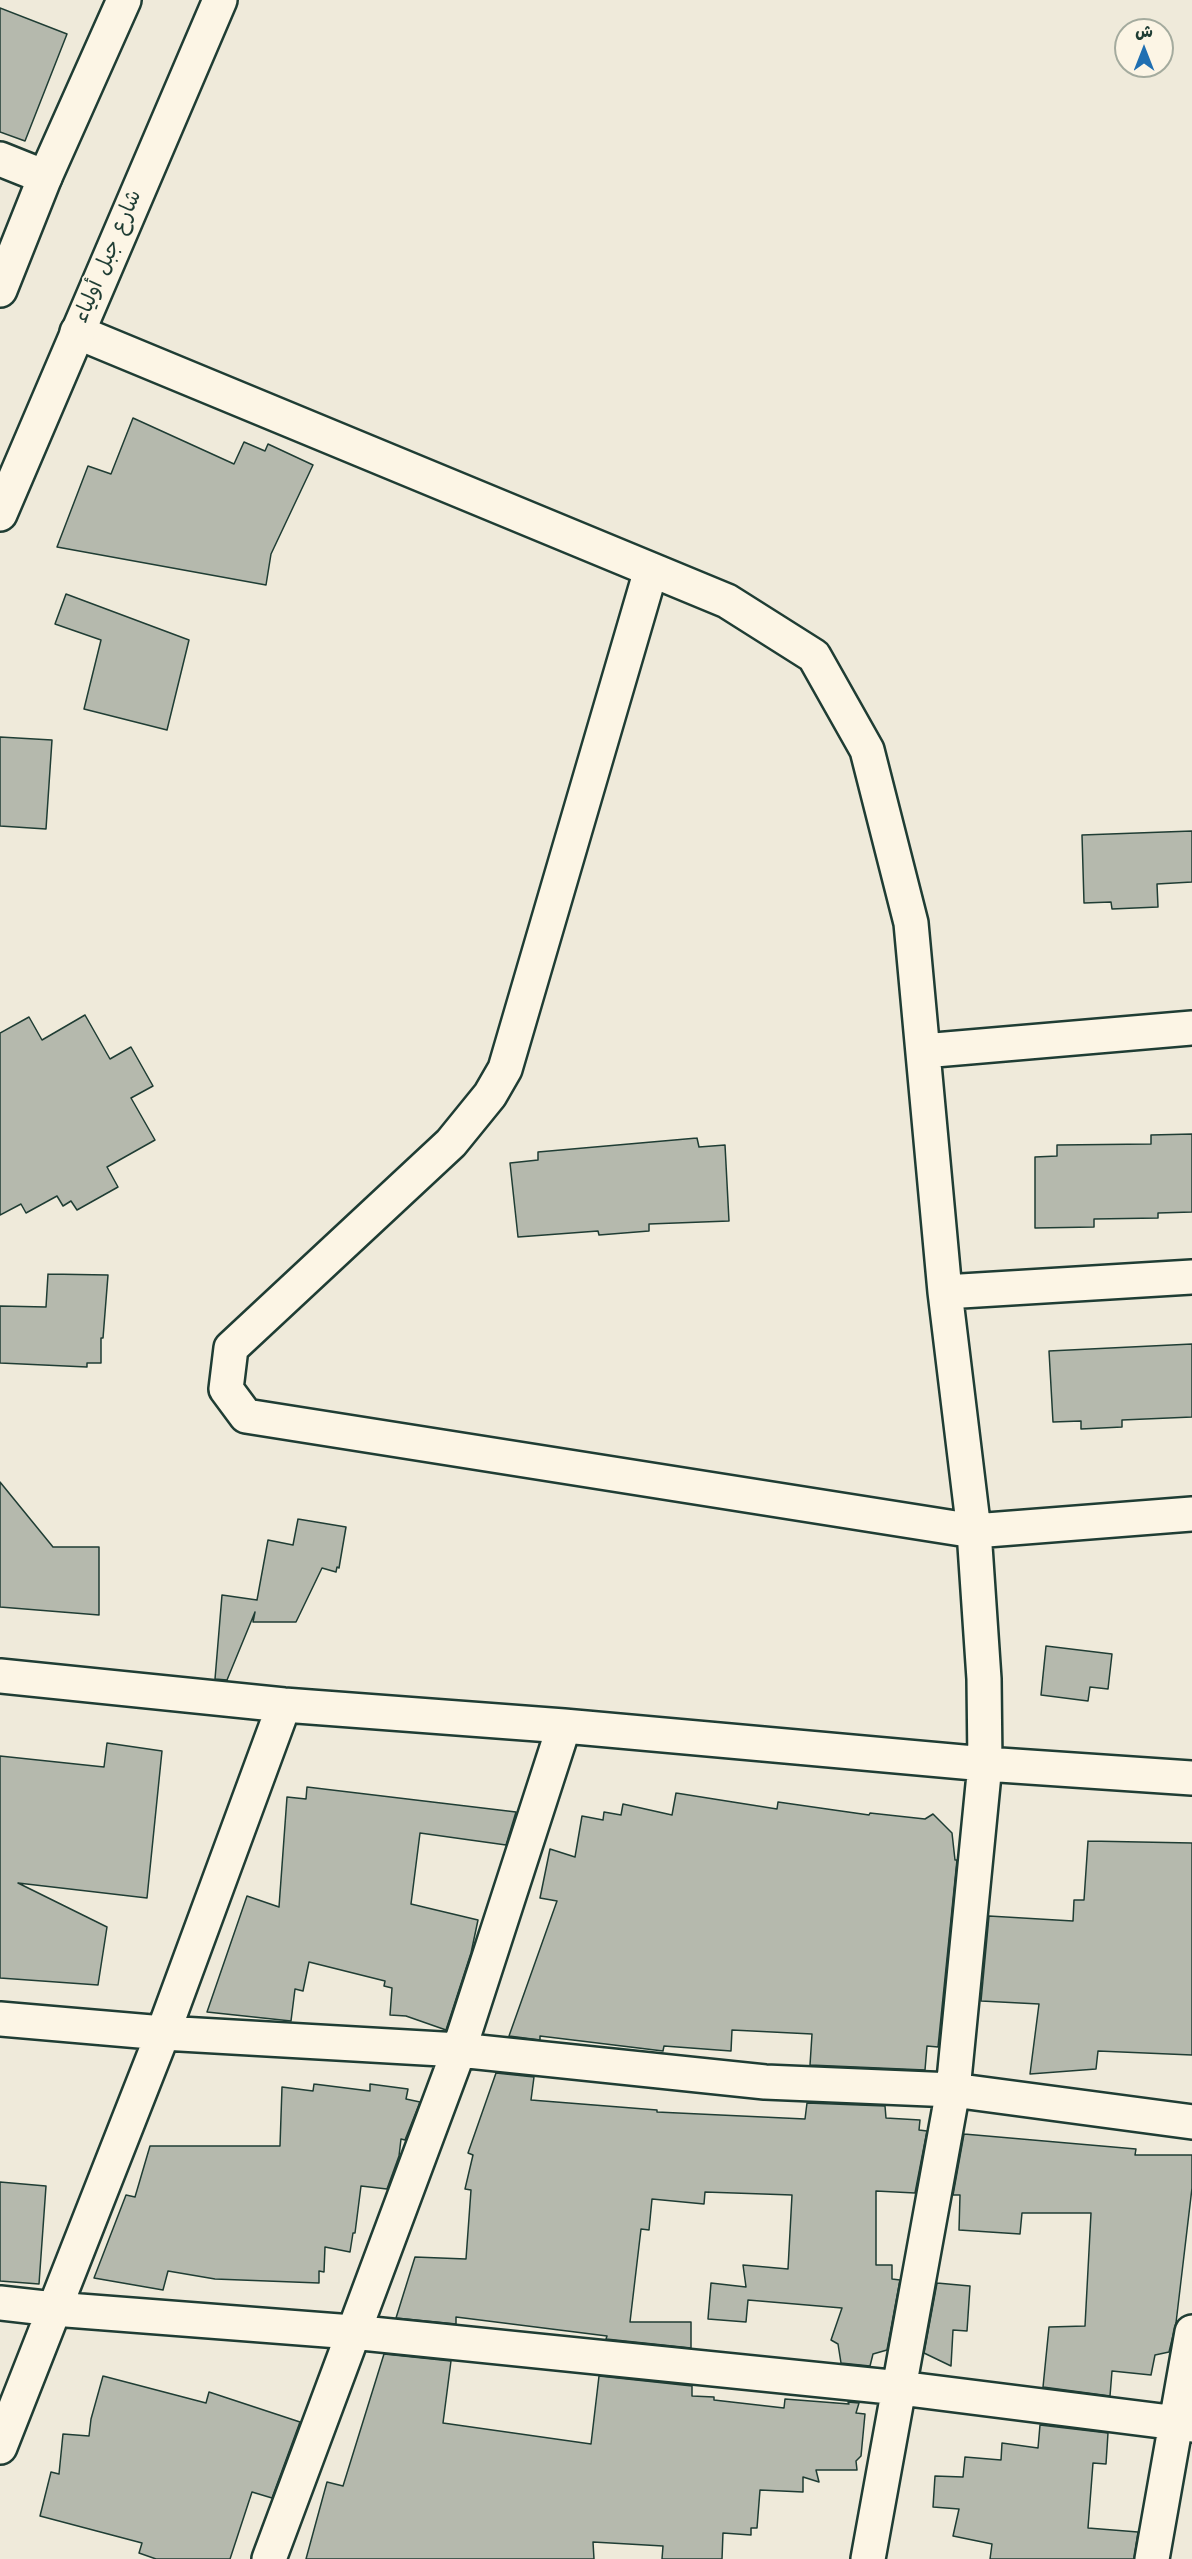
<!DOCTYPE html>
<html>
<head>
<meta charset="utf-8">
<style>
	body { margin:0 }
	#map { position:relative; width:1192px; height:2559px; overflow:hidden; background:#efeada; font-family:"Architects Daughter","Playpen Sans Arabic",sans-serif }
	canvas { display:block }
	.north { position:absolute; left:1114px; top:18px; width:60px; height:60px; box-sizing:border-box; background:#fcf5e5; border:2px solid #a4ab9e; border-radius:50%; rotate:0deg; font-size:16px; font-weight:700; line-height:24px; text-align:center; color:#1f3d34 }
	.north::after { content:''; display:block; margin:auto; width:21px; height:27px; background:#1f6fb2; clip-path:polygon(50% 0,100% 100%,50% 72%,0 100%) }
</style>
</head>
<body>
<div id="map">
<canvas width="1192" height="2559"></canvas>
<div class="north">ش</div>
</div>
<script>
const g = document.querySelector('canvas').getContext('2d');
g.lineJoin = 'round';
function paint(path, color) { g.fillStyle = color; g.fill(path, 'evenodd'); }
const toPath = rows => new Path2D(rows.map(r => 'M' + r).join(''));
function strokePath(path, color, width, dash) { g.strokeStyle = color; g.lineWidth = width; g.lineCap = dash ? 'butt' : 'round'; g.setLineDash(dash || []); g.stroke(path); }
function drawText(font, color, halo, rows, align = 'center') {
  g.font = font + ' "Architects Daughter","Playpen Sans Arabic",sans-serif'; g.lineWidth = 4.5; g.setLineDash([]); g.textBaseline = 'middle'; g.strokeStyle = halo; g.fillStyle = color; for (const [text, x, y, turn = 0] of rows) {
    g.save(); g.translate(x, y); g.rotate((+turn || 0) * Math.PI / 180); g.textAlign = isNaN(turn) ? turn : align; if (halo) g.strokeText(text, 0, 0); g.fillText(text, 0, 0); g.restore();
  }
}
const building = toPath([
	[0,8,67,34,25,141,0,132,0,8],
	[133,418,234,464,244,442,265,451,268,444,313,465,271,554,266,585,57,547,88,466,111,474,133,418],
	[66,594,189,640,167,730,84,709,101,640,55,624,66,594],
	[0,737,52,740,46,829,0,826,0,737],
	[1192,831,1192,882,1157,884,1158,907,1112,909,1111,902,1084,903,1082,835,1192,831],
	[85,1015,110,1059,131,1047,153,1086,131,1098,155,1140,107,1167,118,1187,77,1210,71,1201,63,1206,57,1196,26,1213,21,1204,0,1215,0,1033,29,1017,42,1040,85,1015],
	[1192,1134,1192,1212,1158,1213,1158,1218,1094,1219,1094,1227,1035,1228,1035,1157,1057,1156,1057,1145,1151,1144,1151,1135,1192,1134],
	[697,1138,699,1147,725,1145,729,1221,649,1224,649,1231,599,1235,598,1231,518,1237,510,1163,538,1160,538,1152,697,1138],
	[48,1274,108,1275,103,1338,101,1338,101,1363,87,1363,87,1367,0,1363,0,1306,46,1307,48,1274],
	[1192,1344,1192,1417,1122,1420,1122,1427,1081,1429,1081,1421,1053,1422,1049,1351,1192,1344],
	[0,1482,53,1547,99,1547,99,1615,0,1607,0,1482],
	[298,1519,346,1527,339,1568,337,1567,336,1572,322,1568,296,1622,253,1622,255,1612,227,1680,215,1679,222,1595,257,1600,268,1540,293,1545,298,1519],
	[1046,1646,1112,1654,1108,1689,1090,1687,1088,1701,1041,1695,1046,1646],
	[107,1743,162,1751,147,1898,18,1883,107,1927,98,1985,0,1978,0,1756,104,1767,107,1743],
	[307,1787,516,1812,506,1845,420,1833,411,1904,478,1920,471,1953,446,2030,406,2016,390,2015,392,1988,384,1986,385,1981,309,1962,303,1991,295,1989,291,2021,207,2012,247,1896,279,1907,287,1797,306,1799,307,1787],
	[676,1793,777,1809,778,1802,869,1815,870,1813,925,1819,933,1814,952,1833,955,1860,957,1860,938,2047,927,2046,925,2070,810,2065,812,2034,732,2030,731,2051,664,2046,663,2051,540,2036,540,2040,509,2036,557,1901,540,1898,550,1849,575,1857,582,1816,603,1820,604,1812,621,1815,623,1804,672,1815,676,1793],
	[1088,1841,1192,1843,1192,2055,1098,2051,1096,2069,1030,2074,1039,2004,981,2001,989,1916,1073,1921,1074,1900,1084,1900,1088,1841],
	[496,2073,534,2077,531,2100,657,2110,657,2112,805,2119,807,2103,885,2106,886,2118,920,2120,919,2130,927,2131,915,2193,876,2191,876,2265,892,2265,892,2279,900,2280,887,2350,873,2354,870,2366,841,2363,838,2344,831,2340,842,2308,748,2300,746,2322,708,2319,711,2283,746,2287,743,2265,788,2269,792,2195,705,2192,704,2204,652,2199,649,2230,641,2229,630,2322,691,2322,691,2348,606,2339,607,2336,456,2317,456,2324,396,2318,415,2257,466,2259,471,2190,465,2189,473,2155,468,2153,496,2073],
	[314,2084,370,2091,370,2084,408,2089,406,2099,420,2102,405,2140,401,2139,399,2156,387,2189,361,2186,355,2233,353,2233,350,2252,325,2247,324,2272,319,2271,319,2283,215,2279,168,2271,163,2290,94,2278,126,2195,135,2197,150,2146,280,2146,282,2087,313,2091,314,2084],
	[964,2134,1136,2149,1135,2155,1192,2155,1192,2188,1176,2323,1169,2352,1155,2355,1151,2375,1112,2371,1110,2396,1043,2387,1049,2327,1085,2326,1091,2213,1022,2213,1020,2234,959,2230,960,2195,953,2195,964,2134],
	[0,2182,46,2186,39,2284,0,2281,0,2182],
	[937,2283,970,2286,967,2331,953,2330,951,2366,924,2353,937,2283],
	[384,2354,451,2361,443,2423,591,2444,599,2376,692,2386,692,2396,714,2397,714,2400,784,2408,785,2399,849,2404,848,2402,859,2403,856,2413,865,2414,861,2456,856,2461,857,2470,816,2470,819,2482,803,2477,803,2492,760,2490,757,2528,751,2528,751,2535,723,2533,722,2559,662,2559,663,2546,593,2542,594,2559,306,2559,327,2482,343,2486,384,2354],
	[103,2376,206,2403,209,2392,300,2422,272,2498,252,2492,230,2559,156,2559,139,2553,142,2543,40,2516,51,2472,59,2474,63,2434,89,2436,91,2419,103,2376],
	[1040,2425,1108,2433,1106,2464,1093,2463,1088,2528,1138,2532,1134,2559,990,2559,992,2544,953,2536,959,2509,933,2507,935,2476,963,2477,965,2457,1001,2460,1002,2443,1038,2448,1040,2425]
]);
paint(building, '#b5b9ad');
strokePath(building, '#1f3d34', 1.5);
const minor = toPath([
	[0,159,45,177],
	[77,332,727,601,814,656,867,750,911,923,945,1292,974,1531,984,1679,985,1764,953,2090,868,2559],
	[651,570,505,1069,490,1095,451,1143,231,1348,226,1389,246,1416,974,1531,1192,1514],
	[923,1051,1192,1028],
	[945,1292,1192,1277],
	[0,1676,284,1705,564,1726,985,1764,1192,1778],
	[0,2019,163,2033,459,2050,765,2082,953,2090,1192,2122],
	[0,2303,54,2309,352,2332,900,2388,1192,2425],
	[0,2447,163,2033,284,1705],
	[269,2559,459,2050,564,1726],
	[1152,2559,1192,2332]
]);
const major = toPath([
	[0,290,45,177,124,0],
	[0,514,220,0]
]);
strokePath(minor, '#1f3d34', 38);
strokePath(major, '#1f3d34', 38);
strokePath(minor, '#fcf5e5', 33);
strokePath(major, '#fcf5e5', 33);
drawText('21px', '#1f3d34', '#fcf5e5', [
	["شارع جبل أولياء",109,257,-67]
]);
</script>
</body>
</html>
